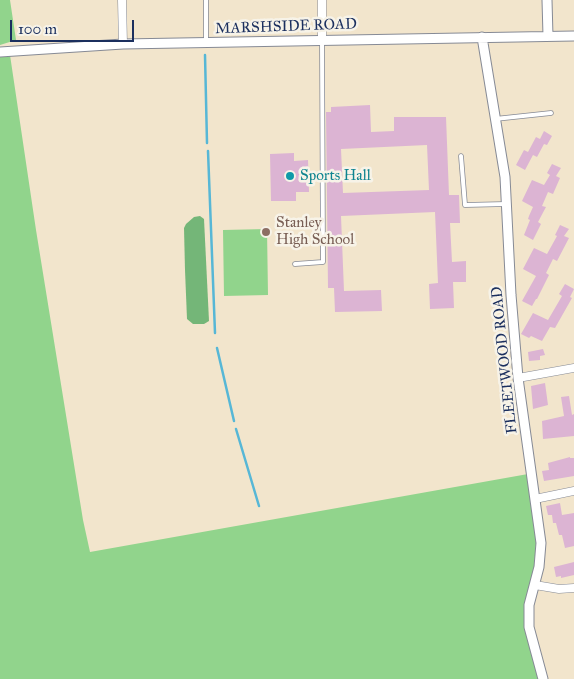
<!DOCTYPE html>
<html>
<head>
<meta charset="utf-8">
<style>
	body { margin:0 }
	#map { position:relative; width:574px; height:679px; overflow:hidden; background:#f2e5cc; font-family:"IM FELL Great Primer",serif }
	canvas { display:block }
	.scale { position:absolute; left:10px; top:20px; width:124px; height:22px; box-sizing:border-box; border:2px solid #1b2f5e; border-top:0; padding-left:6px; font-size:15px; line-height:18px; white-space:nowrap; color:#1b2f5e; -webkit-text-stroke:4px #f7f3e8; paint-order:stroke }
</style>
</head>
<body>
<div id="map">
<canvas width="574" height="679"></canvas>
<div class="scale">100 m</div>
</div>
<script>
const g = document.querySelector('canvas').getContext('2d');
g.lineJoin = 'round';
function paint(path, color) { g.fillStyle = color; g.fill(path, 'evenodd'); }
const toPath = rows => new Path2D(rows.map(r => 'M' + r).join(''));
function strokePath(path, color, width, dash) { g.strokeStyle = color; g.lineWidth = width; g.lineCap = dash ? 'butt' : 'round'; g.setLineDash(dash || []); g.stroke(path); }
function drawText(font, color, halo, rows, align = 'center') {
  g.font = font + ' "IM FELL Great Primer",serif'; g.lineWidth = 5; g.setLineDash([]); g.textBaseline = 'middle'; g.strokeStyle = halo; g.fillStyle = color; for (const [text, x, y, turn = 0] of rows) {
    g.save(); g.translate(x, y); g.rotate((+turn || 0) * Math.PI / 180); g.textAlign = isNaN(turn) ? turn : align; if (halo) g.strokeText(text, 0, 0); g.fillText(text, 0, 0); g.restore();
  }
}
paint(toPath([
	[0,0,10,0,16,40,0,45],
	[10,55,36,230,83,520,90,552,528,474,536,543,534,568,526,604,525,628,539,679,0,679,0,57],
	[267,229,268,295,224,296,223,230]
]), '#91d48c');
paint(toPath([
	[200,216,204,219,209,321,204,324,193,324,187,319,185,270,184,228,186,224,194,217]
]), '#74b678');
strokePath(toPath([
	[205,55,207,143],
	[208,151,215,333],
	[217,348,234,421],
	[236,429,259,506]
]), '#57b7d6', 2.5);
paint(toPath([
	[370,105,371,132,394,131,394,117,446,117,449,195,459,195,460,223,450,223,452,262,466,261,466,282,453,282,454,308,430,309,429,284,438,283,435,212,341,216,344,291,381,290,382,311,335,312,334,288,328,288,326,112,331,112,331,107],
	[427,145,429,190,343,193,341,149],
	[544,131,552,136,547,145,544,144,537,157,533,155,525,170,516,165,524,150,528,152,536,137,540,139],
	[294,153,294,161,308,160,309,192,296,192,296,201,271,201,270,154],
	[552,164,561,168,556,176,560,178,553,194,548,192,542,206,546,207,538,222,541,224,533,240,524,235,530,220,528,219,529,216,533,207,522,201,532,180,544,185,550,175,547,173],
	[560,225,569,229,564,236,569,238,557,261,553,259,546,273,549,275,537,299,536,299,532,306,522,301,536,276,523,269,534,248,547,254,557,236,555,235],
	[565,284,574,289,570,297,572,298,555,328,550,327,542,341,531,336,529,338,521,334,533,313,548,320,562,296,559,294],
	[543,349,545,355,540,356,540,360,529,361,528,352],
	[545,383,548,405,533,409,531,386],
	[569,396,572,415,574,414,574,436,543,439,542,421,564,416,561,397],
	[570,457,570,458,574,458,574,476,544,481,542,471,549,470,548,463],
	[560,503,562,515,574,513,574,546,565,548,562,535,559,535,556,523,553,523,552,515,548,515,546,506],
	[574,562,574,575,561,578,561,576,556,577,554,567]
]), '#dcb4d3');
const service = toPath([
	[206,41,206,0],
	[495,119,551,113],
	[461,156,465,205,506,204],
	[295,264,323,262,322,40]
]);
const minor = toPath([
	[122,0,123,44],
	[322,0,322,40],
	[518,378,574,368],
	[535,499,574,491],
	[535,585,559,589,574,588]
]);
const tertiary = toPath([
	[547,0,548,36],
	[482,37,505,177,511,295,518,378,541,543,539,567,529,605,529,627,543,679],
	[0,52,123,44,574,36]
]);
strokePath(service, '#868a95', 5.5);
strokePath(minor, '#868a95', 9);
strokePath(tertiary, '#868a95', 11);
strokePath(service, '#fff', 4);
strokePath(minor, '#fff', 8);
strokePath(tertiary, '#fff', 9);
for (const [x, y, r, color] of [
	[290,176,5,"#0f9aa8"],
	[266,232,5,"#8d6e63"]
]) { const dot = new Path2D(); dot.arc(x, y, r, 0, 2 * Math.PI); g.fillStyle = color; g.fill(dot); strokePath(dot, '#f7f3e8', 2); }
drawText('15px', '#1b2f5e', '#f7f3e8', [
	["MARSHSIDE ROAD",286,27,-2],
	["FLEETWOOD ROAD",505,360,-96]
]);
drawText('15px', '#0d838f', '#f7f3e8', [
	["Sports Hall",300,176]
], 'left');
drawText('15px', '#785e54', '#f7f3e8', [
	["Stanley",276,223],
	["High School",276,240]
], 'left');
</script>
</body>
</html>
